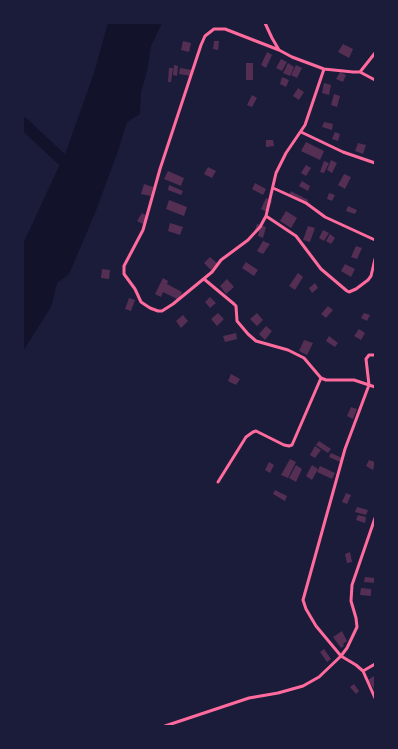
<!DOCTYPE html>
<html>
<head>
<meta charset="utf-8">
<style>
	body { margin:0 }
	#map { position:relative; width:398px; height:749px; overflow:hidden; background:#1b1b3a; font-family:Georgia,serif }
	canvas { display:block }
	.frame { position:absolute; inset:0; border:24px solid #1b1b3a; pointer-events:none }
</style>
</head>
<body>
<div id="map">
<canvas width="398" height="749"></canvas>
<div class="frame"></div>
</div>
<script>
const g = document.querySelector('canvas').getContext('2d');
g.lineJoin = 'round';
function paint(path, color) { g.fillStyle = color; g.fill(path, 'evenodd'); }
const toPath = rows => new Path2D(rows.map(r => 'M' + r).join(''));
function strokePath(path, color, width, dash) { g.strokeStyle = color; g.lineWidth = width; g.lineCap = dash ? 'butt' : 'round'; g.setLineDash(dash || []); g.stroke(path); }
paint(toPath([
	[108,23,162,23,151,46,147,71,141,92,140,114,127,122,118,151,95,213,69,274,57,283,51,307,23,351,23,244,67,149,94,73]
]), '#12122b');
strokePath(toPath([
	[23,123,73,170]
]), '#12122b', 12);
paint(toPath([
	[183,41,191,43,189,52,181,50],
	[214,41,219,41,218,50,213,49],
	[343,44,353,49,349,58,338,52],
	[267,52,272,55,266,68,261,65],
	[281,59,287,62,282,71,276,68],
	[246,63,253,63,253,80,246,80],
	[288,63,294,67,290,76,283,73],
	[174,65,178,66,177,76,173,75],
	[296,65,302,68,297,78,291,75],
	[169,68,173,68,171,82,168,82],
	[180,68,192,70,191,76,179,74],
	[340,72,346,75,343,82,336,79],
	[282,77,289,80,286,87,280,84],
	[324,83,331,85,329,95,322,93],
	[298,88,304,92,299,100,293,96],
	[334,94,340,96,337,107,331,105],
	[252,95,257,98,252,107,247,105],
	[324,122,333,124,332,130,322,127],
	[335,132,340,134,338,141,332,139],
	[266,140,273,140,274,146,266,147],
	[306,142,324,151,320,160,301,151],
	[358,143,366,145,363,154,355,151],
	[331,160,337,163,332,173,327,170],
	[324,161,329,163,324,173,320,172],
	[306,165,311,168,306,176,301,173],
	[208,167,216,171,212,178,204,174],
	[168,171,184,178,181,186,164,179],
	[344,174,351,177,345,189,338,185],
	[302,181,310,186,308,191,299,186],
	[255,183,266,189,263,195,252,189],
	[144,184,153,187,151,196,141,194],
	[169,185,183,191,181,195,168,190],
	[291,191,308,200,306,205,288,196],
	[329,193,335,195,332,201,327,199],
	[266,198,272,201,267,212,261,209],
	[169,200,187,207,184,216,166,209],
	[348,206,357,210,355,214,346,211],
	[286,211,297,218,291,228,280,221],
	[142,213,147,216,143,224,137,221],
	[170,223,183,227,180,235,168,231],
	[257,224,266,227,263,238,258,236,259,231,255,230],
	[308,226,315,228,310,242,303,240],
	[323,230,329,233,324,241,319,238],
	[330,234,335,238,331,244,326,241],
	[263,241,270,244,263,254,257,251],
	[356,246,362,248,357,259,351,257],
	[210,257,217,263,211,270,204,263],
	[246,262,258,270,254,276,242,268],
	[345,264,355,269,351,277,341,271],
	[102,269,110,270,109,279,101,278],
	[298,273,303,277,295,290,289,286],
	[163,278,168,281,167,284,182,292,179,300,163,292,161,297,155,294],
	[227,279,234,287,226,294,220,286],
	[315,283,318,288,312,293,309,288],
	[210,297,216,303,210,308,205,302],
	[129,298,135,300,131,311,125,309],
	[328,306,333,310,326,318,321,314],
	[218,313,224,319,217,326,211,319],
	[257,313,263,320,257,326,250,319],
	[364,313,370,315,367,321,361,318],
	[183,315,188,321,181,328,176,321],
	[266,326,272,331,265,340,259,334],
	[359,329,365,333,361,340,354,336],
	[236,333,237,339,225,342,223,336],
	[329,336,338,343,335,347,326,341],
	[304,340,313,343,307,355,299,351],
	[231,374,240,379,236,385,228,381],
	[351,407,357,409,353,419,347,416],
	[319,441,331,449,328,453,316,445],
	[315,446,321,450,315,458,310,455],
	[331,453,342,458,340,462,329,457],
	[290,459,296,462,288,478,281,475],
	[369,460,375,462,373,470,366,466],
	[269,462,274,465,270,473,265,470],
	[296,465,302,469,296,482,289,478],
	[312,465,318,469,312,480,306,476],
	[320,466,335,473,332,479,317,472],
	[275,490,287,496,285,501,273,494],
	[346,493,351,495,347,504,342,502],
	[357,507,368,510,366,515,355,512],
	[358,515,366,517,365,523,356,520],
	[350,552,352,562,347,563,345,554],
	[365,577,375,578,375,583,364,582],
	[361,588,371,589,371,596,360,595],
	[342,631,347,641,343,644,344,646,341,648,333,637],
	[324,649,331,659,327,662,320,652],
	[374,676,375,677,375,690,368,680],
	[354,684,359,691,356,694,350,687]
]), '#542f53');
strokePath(toPath([
	[265,23,272,38,279,50,292,57,324,69,353,72,360,72,375,53],
	[279,50,225,29,214,29,205,36,201,45,160,169,143,230,124,266,124,274,135,289,141,302,150,308,158,311,162,311,173,304,212,272,221,260,248,240,260,227,266,216,276,173,286,153,305,125,324,69],
	[360,72,375,80],
	[301,132,343,152,375,163],
	[273,188,306,203,325,217,375,240],
	[266,216,296,236,321,269,347,291,349,292,356,289,368,280,371,276,375,259],
	[204,279,234,304,236,306,237,321,248,334,256,341,288,350,304,358,321,378,326,380,354,380,375,387],
	[375,355,369,355,366,359,369,385,345,449,303,600,306,609,316,626,341,656,356,665,363,671,375,698],
	[218,482,246,437,253,432,256,431,284,445,289,446,292,445,321,378],
	[363,671,375,664],
	[165,726,249,698,278,693,303,686,319,677,341,656,347,648,357,627,356,618,351,601,352,585,375,518]
]), '#ff6b9d', 3);
</script>
</body>
</html>
